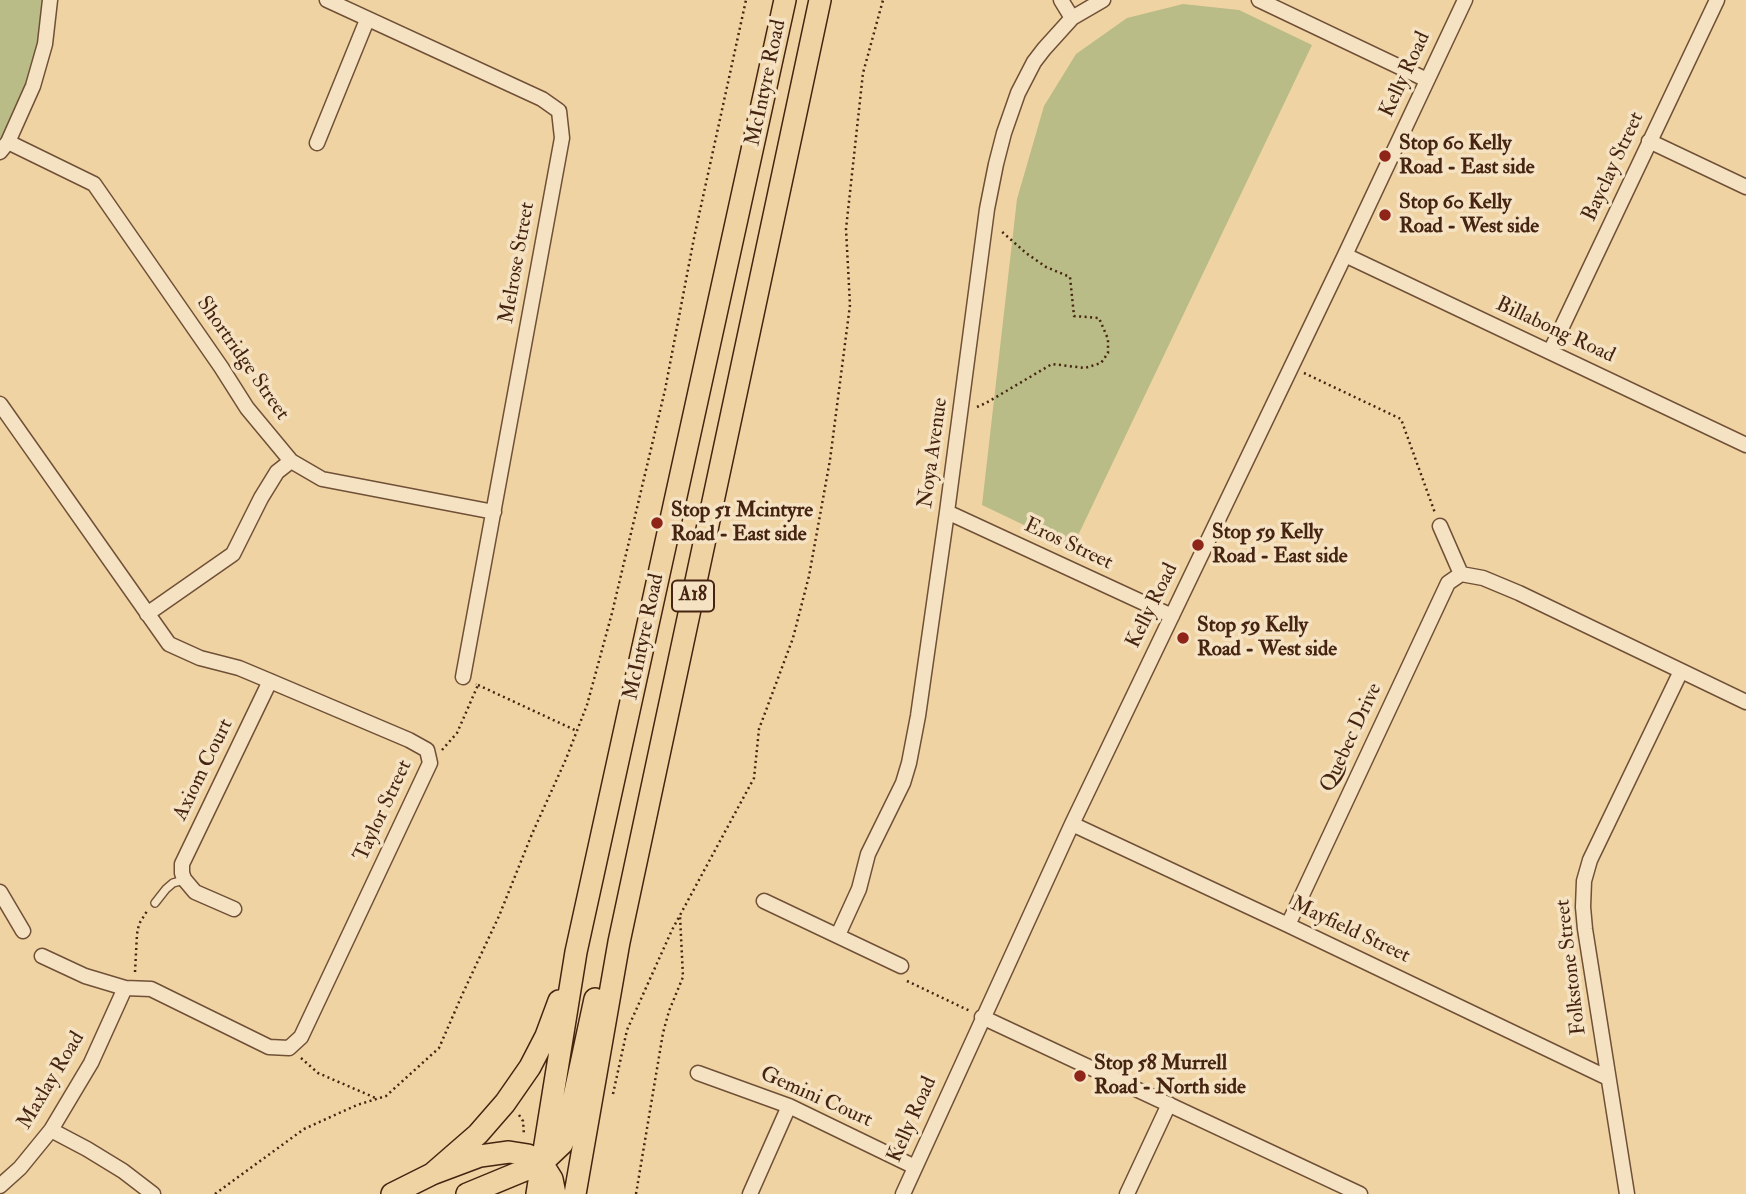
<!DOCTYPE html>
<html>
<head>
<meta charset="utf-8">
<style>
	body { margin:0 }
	canvas { display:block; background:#efd3a3 }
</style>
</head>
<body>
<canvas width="1746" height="1194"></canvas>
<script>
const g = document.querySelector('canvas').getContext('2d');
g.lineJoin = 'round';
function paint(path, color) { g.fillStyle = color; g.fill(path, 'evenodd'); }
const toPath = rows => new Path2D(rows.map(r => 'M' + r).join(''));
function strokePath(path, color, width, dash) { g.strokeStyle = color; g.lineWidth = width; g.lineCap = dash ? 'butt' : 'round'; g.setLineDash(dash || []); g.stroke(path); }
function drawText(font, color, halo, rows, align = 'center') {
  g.font = font + ' "IM FELL Double Pica",serif'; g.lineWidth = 7; g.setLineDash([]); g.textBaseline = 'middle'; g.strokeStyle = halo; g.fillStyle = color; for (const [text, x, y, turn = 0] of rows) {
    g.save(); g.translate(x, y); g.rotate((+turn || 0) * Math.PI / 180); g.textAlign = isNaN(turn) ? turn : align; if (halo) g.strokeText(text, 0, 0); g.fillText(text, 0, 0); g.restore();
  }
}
paint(toPath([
	[0,0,46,0,45,44,0,152],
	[1183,4,1239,10,1312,45,1072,548,982,505,1017,199,1044,106,1076,54,1127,18]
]), '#b9bc86');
const service = toPath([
	[155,903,166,889,173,883,184,880]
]);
const minor = toPath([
	[327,0,542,99,559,111,562,138,463,677],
	[1061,0,1072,18],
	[1259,0,1427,80],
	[1649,141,1746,187],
	[8,142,94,184,221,367,247,408,291,461,322,479,494,512],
	[317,143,367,20],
	[0,152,8,142,33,86,45,44,50,0],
	[1345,255,1746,445],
	[1550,352,1717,0],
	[0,404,169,644,200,658,239,668,270,681,409,740,427,750,430,763,301,1037,289,1048,269,1047,151,989,125,988,85,976,42,956],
	[947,512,1172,616],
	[1440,526,1461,574],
	[147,614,233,554,261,498,277,472,291,461],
	[1072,824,1288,925,1608,1078],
	[0,892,23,931],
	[764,901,901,966],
	[234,909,195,892,184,879,182,873,182,864,270,681],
	[1288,925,1448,583,1461,574,1483,578,1519,593,1746,702],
	[838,935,859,889,868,854,903,783,909,763,918,716,947,512,987,209,996,164,1004,133,1018,93,1034,62,1044,49,1072,18,1103,0],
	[982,1017,1360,1194],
	[698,1073,789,1106,915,1167],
	[51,1130,87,1149,123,1171,153,1194],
	[0,1186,20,1168,51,1130,91,1063,125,988],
	[750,1194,789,1106],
	[903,1194,1072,824,1345,255,1465,0],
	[1127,1194,1169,1104],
	[1627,1194,1585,929,1583,907,1584,881,1590,860,1681,671]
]);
const primary = toPath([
	[432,1174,478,1134,505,1103,530,1067,546,1036,559,1001],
	[392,1194,432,1174,480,1156,509,1152,528,1155,542,1163,552,1179,555,1194],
	[467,1194,542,1163,562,1144,566,1134,595,999],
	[537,1194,576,952,785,0],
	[575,1194,619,942,820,0]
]);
strokePath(service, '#705036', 10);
strokePath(minor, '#705036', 17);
strokePath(primary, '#452411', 24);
strokePath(toPath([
	[1304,373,1401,419,1435,513],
	[977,407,986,403,1052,364,1085,368,1101,363,1108,353,1108,339,1099,318,1074,316,1070,277,1046,267,1026,253,1000,230],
	[478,685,577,731],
	[442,750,457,733,478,685,476,684],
	[135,972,137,934,139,924,147,911],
	[907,981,970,1011],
	[301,1058,318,1073,378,1099],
	[613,1094,627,1030,672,930,754,778,759,729,793,638,809,576,830,460,850,305,846,229,863,73,883,0],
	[519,1115,523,1121,524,1135],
	[215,1194,304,1129,357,1105,386,1096,439,1048,462,995,499,916,532,834,566,759,587,705,612,613,665,390,694,238,746,0],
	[636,1194,663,1033,669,1011,683,977,680,916]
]), '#452411', 2.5, [2, 3.5]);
strokePath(service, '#f5e2c3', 7);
strokePath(minor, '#f5e2c3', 14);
strokePath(primary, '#efd3a3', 21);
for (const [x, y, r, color] of [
	[1385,156,7,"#8f2418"],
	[1385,215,7,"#8f2418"],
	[657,523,7,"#8f2418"],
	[1198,545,7,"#8f2418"],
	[1183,638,7,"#8f2418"],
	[1080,1076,7,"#8f2418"]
]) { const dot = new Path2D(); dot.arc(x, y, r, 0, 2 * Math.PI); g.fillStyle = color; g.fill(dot); strokePath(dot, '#f5e2c3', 2.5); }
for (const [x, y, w] of [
	[693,596,42]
]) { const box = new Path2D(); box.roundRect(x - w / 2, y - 15.5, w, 31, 5); g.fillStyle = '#f5e2c3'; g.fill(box); strokePath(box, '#452411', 2); }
drawText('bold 19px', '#452411', null, [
	["A18",693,596]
]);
drawText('21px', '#452411', '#f5e2c3', [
	["Kelly Road",1406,75,-65],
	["McIntyre Road",767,83,-78],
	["Bayclay Street",1614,167,-65],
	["Melrose Street",518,263,-80],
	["Billabong Road",1555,331,25],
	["Shortridge Street",242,359,55],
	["Noya Avenue",934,453,-82],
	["Eros Street",1068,545,25],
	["Kelly Road",1153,606,-64],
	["McIntyre Road",645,637,-78],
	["Quebec Drive",1352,738,-65],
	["Axiom Court",204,770,-64],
	["Taylor Street",384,811,-65],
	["Mayfield Street",1350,931,25],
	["Folkstone Street",1572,967,-97],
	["Maxlay Road",52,1081,-59],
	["Gemini Court",816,1098,24],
	["Kelly Road",913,1120,-66]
]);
drawText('bold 21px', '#452411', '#f5e2c3', [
	["Stop 60 Kelly",1399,144],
	["Road - East side",1399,168],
	["Stop 60 Kelly",1399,203],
	["Road - West side",1399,227],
	["Stop 51 Mcintyre",671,511],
	["Road - East side",671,535],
	["Stop 59 Kelly",1212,533],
	["Road - East side",1212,557],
	["Stop 59 Kelly",1197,626],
	["Road - West side",1197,650],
	["Stop 58 Murrell",1094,1064],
	["Road - North side",1094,1088]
], 'left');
</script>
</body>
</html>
